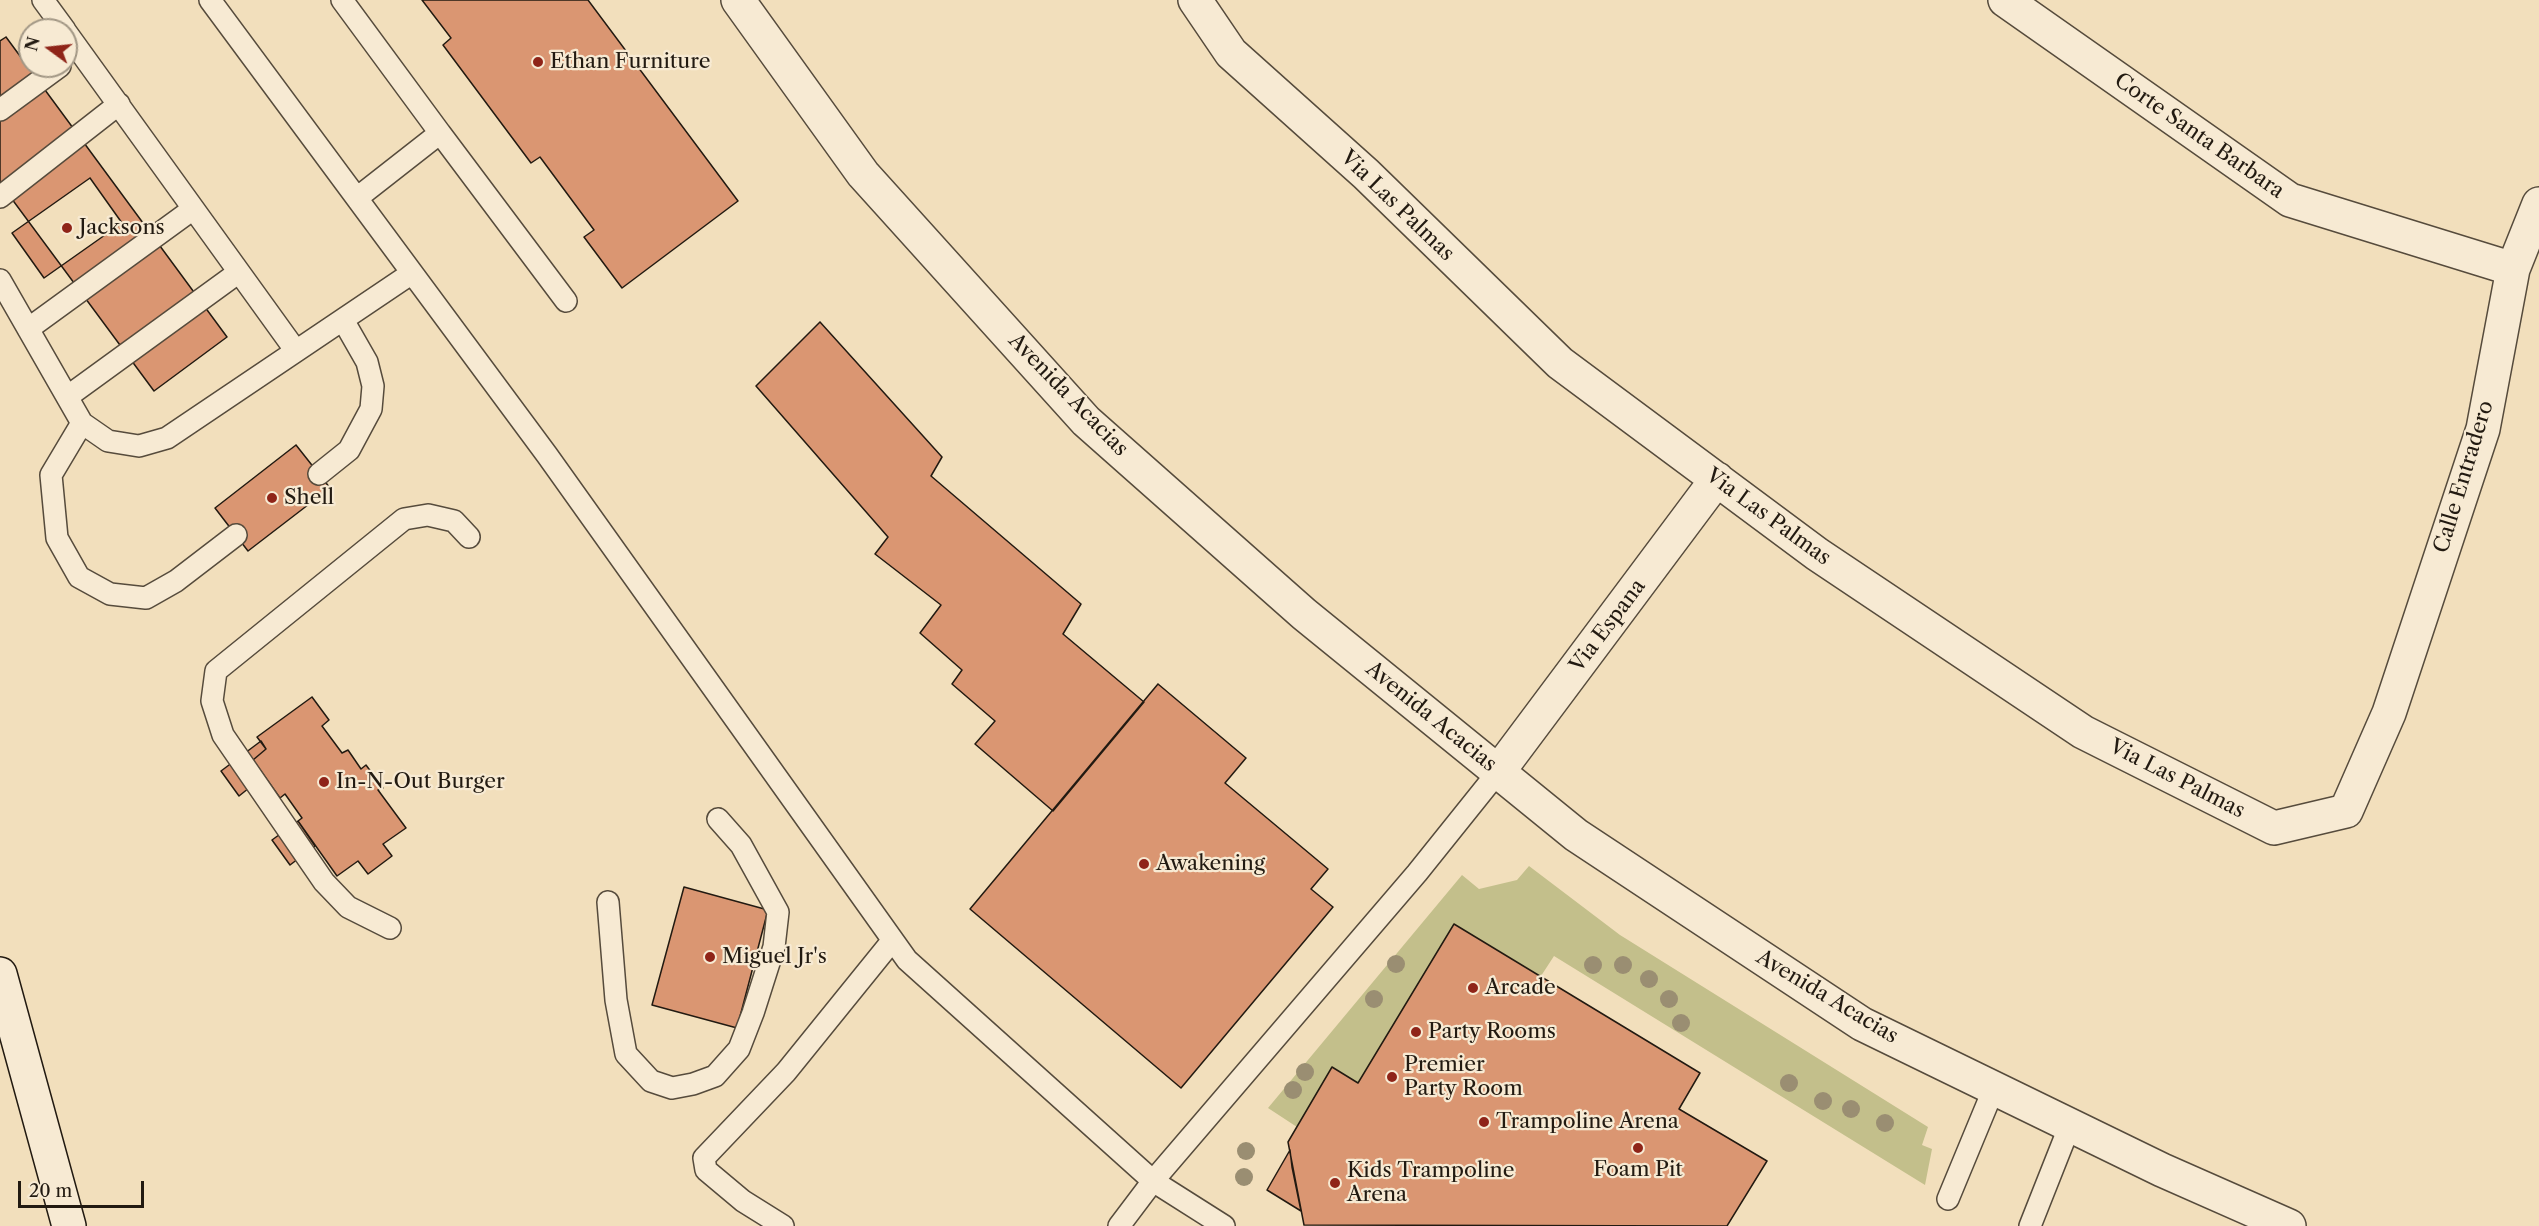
<!DOCTYPE html>
<html>
<head>
<meta charset="utf-8">
<style>
	body { margin:0 }
	#map { position:relative; width:2539px; height:1226px; overflow:hidden; background:#f2dfbc; font-family:"Libre Caslon Text",serif }
	canvas { display:block }
	.north { position:absolute; left:18px; top:18px; width:60px; height:60px; box-sizing:border-box; background:#f7ead3; border:2px solid #a29785; border-radius:50%; rotate:285deg; font-size:16px; font-weight:700; line-height:24px; text-align:center; color:#221a11 }
	.north::after { content:''; display:block; margin:auto; width:21px; height:27px; background:#8f2418; clip-path:polygon(50% 0,100% 100%,50% 72%,0 100%) }
	.scale { position:absolute; left:18px; top:1181px; width:126px; height:27px; box-sizing:border-box; border:3px solid #221a11; border-top:0; padding-left:8px; font-size:18px; line-height:21px; white-space:nowrap; color:#221a11; -webkit-text-stroke:4px #f7ead3; paint-order:stroke }
</style>
</head>
<body>
<div id="map">
<canvas width="2539" height="1226"></canvas>
<div class="north">N</div>
<div class="scale">20 m</div>
</div>
<script>
const g = document.querySelector('canvas').getContext('2d');
g.lineJoin = 'round';
function paint(path, color) { g.fillStyle = color; g.fill(path, 'evenodd'); }
const toPath = rows => new Path2D(rows.map(r => 'M' + r).join(''));
function strokePath(path, color, width, dash) { g.strokeStyle = color; g.lineWidth = width; g.lineCap = dash ? 'butt' : 'round'; g.setLineDash(dash || []); g.stroke(path); }
function drawText(font, color, halo, rows, align = 'center') {
  g.font = font + ' "Libre Caslon Text",serif'; g.lineWidth = 4.5; g.setLineDash([]); g.textBaseline = 'middle'; g.strokeStyle = halo; g.fillStyle = color; for (const [text, x, y, turn = 0] of rows) {
    g.save(); g.translate(x, y); g.rotate((+turn || 0) * Math.PI / 180); g.textAlign = isNaN(turn) ? turn : align; if (halo) g.strokeText(text, 0, 0); g.fillText(text, 0, 0); g.restore();
  }
}
paint(toPath([
	[1529,866,1620,935,1928,1127,1922,1145,1932,1149,1925,1185,1554,956,1541,976,1454,924,1358,1083,1332,1067,1297,1127,1268,1108,1462,875,1479,889,1517,880]
]), '#c3bf8b');
const building = toPath([
	[422,0,588,0,738,201,622,288,584,237,594,230,540,157,531,163,443,45,451,38,422,0],
	[6,37,227,337,154,391,0,183,0,41,6,37],
	[90,178,122,223,44,278,12,233,90,178],
	[820,322,942,457,931,476,1081,604,1063,634,1144,702,1053,811,975,744,995,721,952,684,962,670,920,633,941,605,875,554,888,537,756,386,820,322],
	[296,445,330,488,248,551,215,508,296,445],
	[1158,684,1246,758,1225,783,1328,869,1311,889,1333,907,1181,1088,970,909,1158,684],
	[312,697,329,720,322,726,342,753,348,750,361,769,366,765,383,788,378,790,406,828,383,844,392,856,368,874,358,861,337,876,298,821,302,818,285,794,280,798,253,760,266,749,257,737,312,697],
	[261,741,266,749,253,760,264,776,239,796,221,771,261,741],
	[298,821,315,846,290,865,272,840,298,821],
	[684,887,768,910,737,1028,652,1005,684,887],
	[1454,924,1700,1073,1679,1109,1767,1161,1727,1226,1304,1225,1288,1142,1332,1067,1358,1083,1454,924],
	[1290,1150,1292,1167,1301,1211,1267,1190,1290,1150]
]);
paint(building, '#da9672');
strokePath(building, '#221a11', 1.5);
const lane = toPath([
	[43,0,65,30],
	[210,0,547,455,907,960,1153,1181,1224,1226],
	[342,0,440,133,357,198],
	[66,32,296,351],
	[0,110,60,66],
	[440,133,566,301],
	[0,197,119,104],
	[0,280,82,423,108,441,139,446,167,438,412,273],
	[28,329,193,209],
	[67,397,239,272],
	[82,423,51,475,57,538,79,577,110,594,146,598,176,581,236,535],
	[319,474,349,450,371,409,373,386,367,362,343,320],
	[608,902,616,1000,626,1054,651,1081,672,1088,693,1084,715,1076,739,1049,753,1013,774,947,778,912,741,845,718,819],
	[390,928,348,907,324,882,223,735,212,701,216,671,404,519,428,515,454,521,469,537],
	[1948,1199,1994,1088],
	[783,1226,743,1201,706,1170,704,1158,786,1072,892,941],
	[1119,1226,1153,1181,1417,873,1498,772],
	[2030,1226,2070,1125]
]);
const street = toPath([
	[738,0,863,174,1086,421,1304,614,1576,835,1862,1024,2162,1170,2289,1226],
	[1195,0,1231,53,1366,174,1560,363,1817,554,2083,732,2274,828,2346,811,2389,713,2483,429,2513,269,2539,204],
	[2005,0,2290,200,2513,269],
	[1498,772,1717,479]
]);
const secondary = toPath([
	[0,974,69,1226]
]);
strokePath(lane, '#564b3c', 24);
strokePath(street, '#564b3c', 36);
strokePath(secondary, '#221a11', 36);
strokePath(lane, '#f7ead3', 21);
strokePath(street, '#f7ead3', 33);
strokePath(secondary, '#f7ead3', 33);
g.fillStyle = '#9a8e72';
for (const [x, y] of [
	[1396,964],
	[1593,965],
	[1623,965],
	[1649,979],
	[1374,999],
	[1669,999],
	[1681,1023],
	[1305,1072],
	[1789,1083],
	[1293,1090],
	[1823,1101],
	[1851,1109],
	[1885,1123],
	[1246,1151],
	[1244,1177]
]) { g.beginPath(); g.arc(x, y, 9, 0, 2 * Math.PI); g.fill(); }
for (const [x, y, r, color] of [
	[538,62,6,"#8f2418"],
	[67,228,6,"#8f2418"],
	[272,498,6,"#8f2418"],
	[324,782,6,"#8f2418"],
	[1144,864,6,"#8f2418"],
	[710,957,6,"#8f2418"],
	[1473,988,6,"#8f2418"],
	[1416,1032,6,"#8f2418"],
	[1392,1077,6,"#8f2418"],
	[1484,1122,6,"#8f2418"],
	[1638,1148,6,"#8f2418"],
	[1335,1183,6,"#8f2418"]
]) { const dot = new Path2D(); dot.arc(x, y, r, 0, 2 * Math.PI); g.fillStyle = color; g.fill(dot); strokePath(dot, '#f7ead3', 2); }
drawText('21px', '#221a11', '#f7ead3', [
	["Ethan Furniture",550,62],
	["Jacksons",79,228],
	["Shell",284,498],
	["In-N-Out Burger",336,782],
	["Awakening",1156,864],
	["Miguel Jr's",722,957],
	["Arcade",1485,988],
	["Party Rooms",1428,1032],
	["Premier",1404,1065],
	["Party Room",1404,1089],
	["Trampoline Arena",1496,1122],
	["Foam Pit",1638,1170,"center"],
	["Kids Trampoline",1347,1171],
	["Arena",1347,1195]
], 'left');
drawText('21px', '#221a11', '#f7ead3', [
	["Corte Santa Barbara",2199,136,35],
	["Via Las Palmas",1397,206,44],
	["Avenida Acacias",1068,395,46],
	["Calle Entradero",2464,477,-73],
	["Via Las Palmas",1768,517,36],
	["Via Espana",1608,626,-53],
	["Avenida Acacias",1431,717,39],
	["Via Las Palmas",2177,779,27],
	["Avenida Acacias",1827,997,31]
]);
</script>
</body>
</html>
